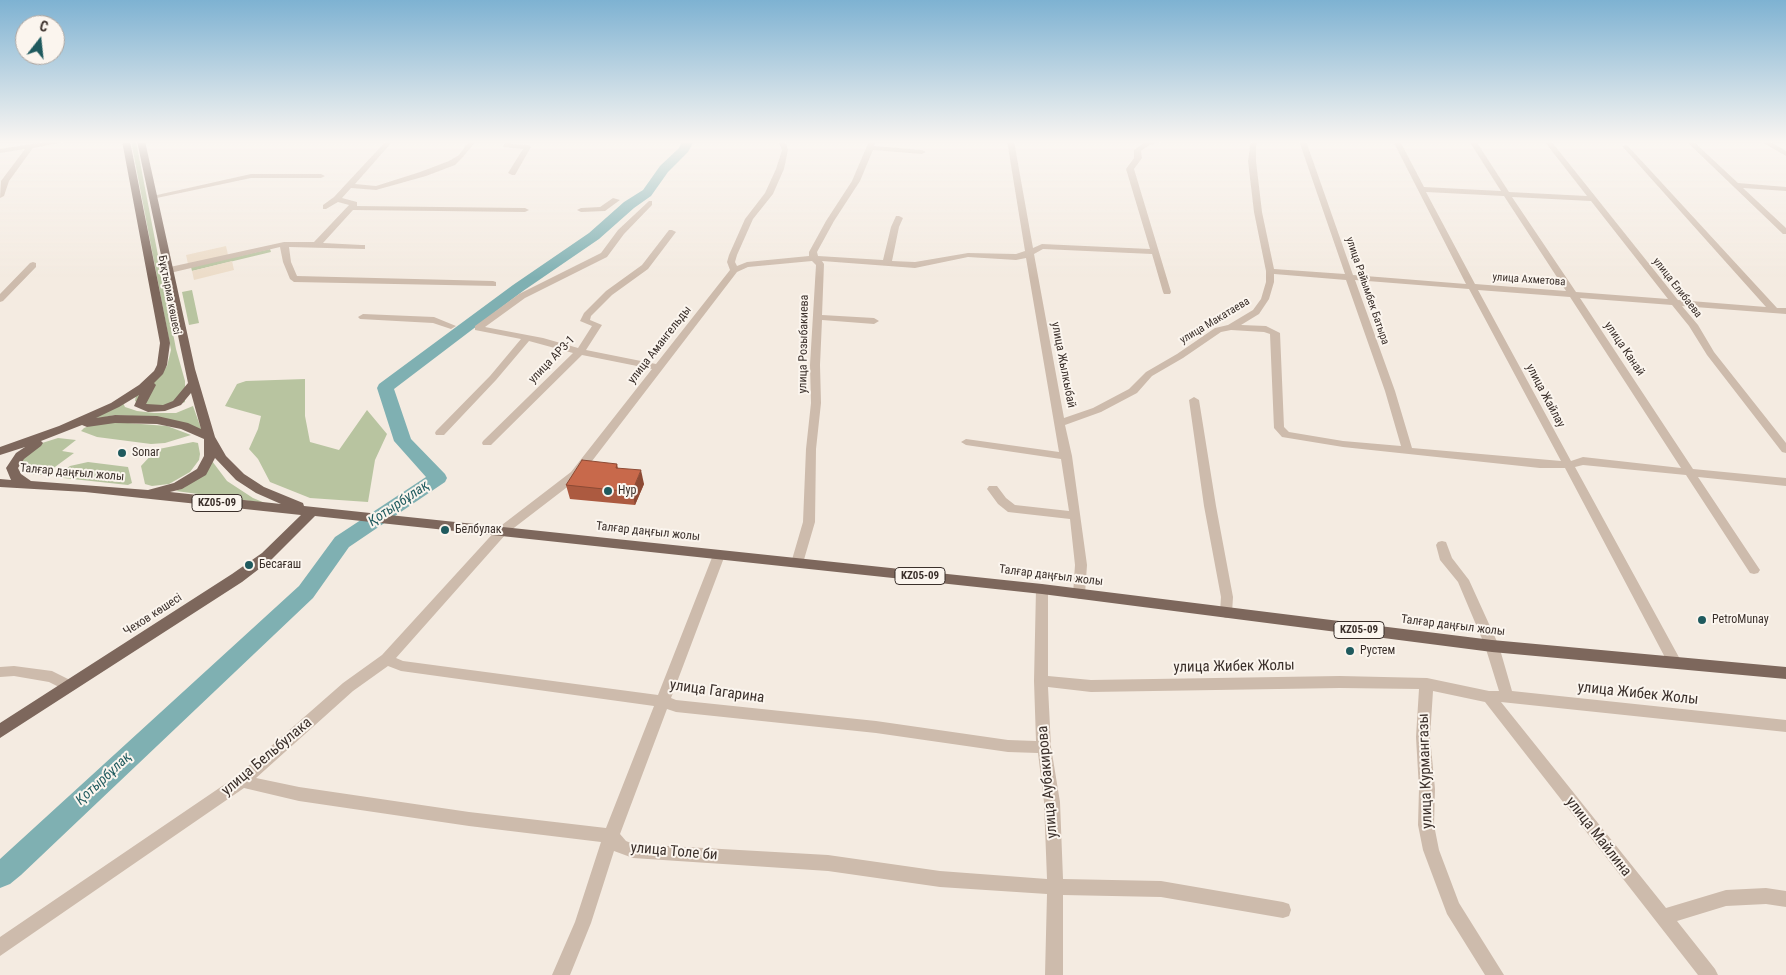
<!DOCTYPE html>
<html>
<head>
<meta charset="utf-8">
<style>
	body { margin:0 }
	#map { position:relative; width:1786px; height:975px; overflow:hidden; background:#f4ebe1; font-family:"Roboto Condensed",sans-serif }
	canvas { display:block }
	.north { position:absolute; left:15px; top:15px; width:50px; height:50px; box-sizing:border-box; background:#fbf5ee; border:1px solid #aea6a0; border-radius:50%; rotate:16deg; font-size:14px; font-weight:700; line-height:20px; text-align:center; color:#3b302b }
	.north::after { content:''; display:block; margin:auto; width:18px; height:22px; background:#1f5a5e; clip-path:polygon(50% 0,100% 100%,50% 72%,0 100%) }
</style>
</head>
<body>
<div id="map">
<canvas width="1786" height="975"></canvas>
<div class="north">С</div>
</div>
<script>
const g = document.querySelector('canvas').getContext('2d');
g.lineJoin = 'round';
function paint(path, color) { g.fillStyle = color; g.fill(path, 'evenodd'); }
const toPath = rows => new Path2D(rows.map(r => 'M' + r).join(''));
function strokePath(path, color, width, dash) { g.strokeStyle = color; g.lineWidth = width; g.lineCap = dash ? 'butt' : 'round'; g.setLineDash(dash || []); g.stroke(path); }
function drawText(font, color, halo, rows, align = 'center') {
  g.font = font + ' "Roboto Condensed",sans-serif'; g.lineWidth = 4; g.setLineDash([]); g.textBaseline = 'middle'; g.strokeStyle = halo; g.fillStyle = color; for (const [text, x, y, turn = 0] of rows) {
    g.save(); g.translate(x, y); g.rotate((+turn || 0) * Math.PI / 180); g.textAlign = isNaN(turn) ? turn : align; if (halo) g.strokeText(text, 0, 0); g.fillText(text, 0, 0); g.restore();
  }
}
paint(toPath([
	[131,141,136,141,176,349,185,381,185,402,172,408,142,406,135,401,136,395,161,374,167,366,171,350],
	[270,249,271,252,192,271,191,267],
	[192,290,199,323,189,325,182,292],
	[305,379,305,416,310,442,339,450,367,410,387,434,375,460,368,502,310,498,270,482,258,459,249,449,258,429,261,416,225,406,237,384,246,381],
	[123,403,125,407,137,411,154,413,176,413,193,406,202,431,149,417,115,415,90,420],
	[115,422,167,426,191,435,165,443,151,444,97,437,81,431,84,428,89,426],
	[58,438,76,440,62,451,74,453,44,475,30,474,22,470,20,463,22,459,42,443],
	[193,442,198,443,200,454,199,460,190,472,169,484,152,486,145,484,141,466,154,452,159,449],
	[212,461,227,481,253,498,265,503,176,491,185,487],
	[88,462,128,467,132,483,128,485,54,477,70,466]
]), '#b8c4a0');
paint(toPath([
	[226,246,228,255,188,264,186,255],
	[232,261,234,270,194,280,192,271]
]), '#ecdcc8');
paint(toPath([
	[682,141,694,141,688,152,668,172,651,196,634,208,599,239,523,291,394,389,411,439,445,474,447,478,445,482,349,547,313,598,21,875,10,884,0,888,0,859,299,586,335,537,426,477,394,441,377,388,379,384,513,285,589,233,624,202,643,190,660,166,679,148,682,141]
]), '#7fb0b2');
paint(toPath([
	[51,141,70,141,33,148,9,181,4,196,0,198,1,181,25,149,0,153,0,149,51,141],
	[386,141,393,141,355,184,376,186,420,172,449,161,459,155,469,141,476,141,463,157,455,165,426,176,376,190,351,188,342,198,357,202,357,206,525,208,529,210,525,212,353,210,323,243,362,245,365,245,365,249,289,247,291,262,297,276,493,281,496,282,496,286,294,282,290,279,283,262,280,247,170,273,166,270,170,267,284,242,314,242,349,205,338,202,326,209,323,209,323,205,334,197,386,141],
	[506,141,513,141,511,144,528,145,531,147,515,175,512,175,508,173,523,149,504,147,503,146,506,141],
	[778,141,785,141,788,150,784,169,773,194,753,219,737,255,735,262,737,266,747,262,809,256,809,252,826,221,852,181,869,141,876,141,874,146,922,150,926,152,922,154,873,150,860,181,834,221,817,252,818,256,883,260,891,227,896,216,899,216,903,218,899,227,892,261,915,262,968,253,1016,254,1025,251,1007,141,1014,141,1033,248,1042,244,1150,249,1126,169,1134,158,1134,150,1145,142,1166,141,1149,145,1141,151,1142,158,1134,169,1171,292,1170,294,1164,294,1163,292,1152,254,1043,249,1034,254,1064,418,1093,408,1129,389,1146,372,1177,354,1215,328,1228,325,1253,310,1261,299,1266,282,1266,271,1254,212,1248,161,1250,146,1252,141,1259,141,1256,146,1256,161,1262,212,1274,269,1345,274,1299,141,1306,141,1353,275,1466,284,1393,141,1400,141,1424,187,1501,191,1469,141,1476,141,1509,192,1587,196,1544,141,1551,141,1678,300,1766,307,1622,146,1627,145,1777,308,1786,308,1786,314,1682,306,1698,325,1714,352,1786,443,1786,453,1782,452,1707,355,1689,326,1672,305,1580,298,1693,469,1786,478,1786,486,1698,477,1760,570,1758,573,1754,574,1750,573,1686,475,1583,465,1575,467,1681,661,1679,665,1674,666,1669,665,1565,468,1540,468,1343,447,1282,437,1274,428,1270,334,1264,332,1231,330,1221,332,1183,358,1152,376,1137,393,1101,412,1065,425,1072,456,1087,565,1085,594,1083,597,1079,599,1075,597,1073,594,1075,565,1070,519,1008,512,998,504,987,489,989,486,997,486,1006,498,1015,505,1069,511,1061,459,966,445,961,442,966,439,1059,452,1026,258,1016,260,968,257,915,268,822,261,824,264,822,315,874,318,879,321,874,324,822,320,820,365,821,403,816,449,815,522,803,563,801,566,793,566,791,563,803,522,806,449,811,403,810,365,816,265,812,261,748,267,737,272,579,478,506,534,396,658,403,661,658,695,713,555,715,552,719,551,723,552,725,555,671,698,676,700,876,721,1008,740,1036,741,1034,681,1036,589,1038,586,1042,584,1046,586,1048,589,1048,676,1091,680,1340,676,1427,678,1489,691,1499,691,1485,646,1458,582,1440,560,1436,545,1438,542,1442,541,1446,542,1452,558,1469,580,1499,646,1512,691,1786,720,1786,732,1501,702,1666,908,1726,890,1766,888,1786,891,1786,907,1766,904,1726,906,1677,921,1715,969,1718,975,1698,975,1485,702,1433,691,1430,737,1435,789,1434,825,1439,850,1459,903,1504,975,1485,975,1447,914,1423,850,1418,825,1419,789,1416,737,1419,689,1340,688,1091,692,1048,687,1051,747,1060,802,1063,879,1161,881,1283,902,1289,904,1291,910,1289,916,1283,918,1161,897,1063,895,1063,975,1045,975,1047,894,940,887,828,871,633,858,614,851,591,923,570,975,552,975,575,922,601,842,469,826,299,801,244,788,0,956,0,937,237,776,343,683,382,655,498,528,571,472,652,369,582,355,491,445,483,445,482,443,483,441,573,353,529,341,496,380,444,435,436,435,435,433,436,431,490,376,521,339,475,330,475,326,519,294,601,253,618,230,649,201,652,201,652,205,624,234,607,257,525,298,485,327,543,338,578,348,592,326,580,321,584,313,606,291,642,265,669,230,672,230,676,232,648,269,612,295,591,316,590,320,602,325,586,350,656,364,730,270,727,262,729,255,745,219,765,193,776,169,782,150,778,141],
	[1426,192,1504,196,1566,291,1475,284,1426,192],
	[1512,197,1591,201,1668,299,1576,292,1512,197],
	[1274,274,1346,280,1385,391,1401,446,1343,441,1289,432,1284,427,1280,333,1266,326,1241,325,1259,314,1269,299,1274,282,1274,274],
	[1355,280,1469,289,1561,461,1412,448,1395,391,1355,280],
	[1478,290,1570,297,1681,468,1583,457,1571,461,1478,290],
	[388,666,401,671,654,706,606,828,469,812,299,787,256,778,353,691,388,666],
	[667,709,676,712,876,733,1008,752,1038,753,1044,802,1047,879,940,871,828,855,633,844,626,841,620,834,667,709],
	[1686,141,1693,141,1738,183,1786,187,1786,191,1743,188,1786,228,1786,234,1783,234,1686,141],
	[1760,141,1769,141,1786,151,1786,156,1760,141],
	[251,174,321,174,325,176,321,178,251,178,152,199,148,197,251,174],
	[613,198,620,200,605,211,581,212,577,210,581,208,600,207,613,198],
	[33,262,36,263,36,267,3,301,0,302,0,294,30,263,33,262],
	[363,314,434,317,456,326,451,329,433,323,360,319,358,317,363,314],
	[1194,397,1199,400,1216,506,1233,597,1232,613,1231,616,1226,618,1221,616,1220,613,1221,597,1204,506,1189,400,1194,397],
	[14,666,52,671,74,682,76,686,74,690,69,692,49,682,14,676,0,677,0,667,14,666]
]), '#cdbbac');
paint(toPath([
	[122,141,130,141,170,343,167,365,163,374,154,383,156,385,146,404,163,405,173,401,188,383,137,141,145,141,195,369,215,437,226,456,244,474,264,487,303,503,304,506,1042,584,1492,640,1786,667,1786,679,1492,652,1042,594,315,516,272,559,242,582,0,738,0,723,232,574,262,553,301,515,85,492,0,487,0,479,11,480,6,468,16,453,25,447,0,455,0,447,59,426,111,403,139,385,154,371,157,365,160,343,122,141],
	[191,393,201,429,188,423,157,416,115,415,96,418,119,407,139,395,134,406,148,412,165,411,181,405,191,393],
	[115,423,157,424,181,429,204,439,204,456,197,469,174,483,148,490,31,481,21,474,18,468,24,459,41,446,43,443,41,441,82,425,87,427,115,423],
	[215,458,236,480,256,493,281,504,170,492,182,489,206,475,215,458]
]), '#7d675c');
paint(toPath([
	[617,464,618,468,644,484,635,505,570,499,566,485]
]), '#ac5a40');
paint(toPath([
	[641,470,644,484,635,505,632,492]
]), '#8c4a34');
const building = toPath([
	[582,460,617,464,616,468,641,470,632,492,566,485,582,460]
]);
paint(building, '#c8694b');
strokePath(building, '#8c4a34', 1);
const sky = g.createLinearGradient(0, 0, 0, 278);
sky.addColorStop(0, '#7eb2d2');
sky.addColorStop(0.51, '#faf6f2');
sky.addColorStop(1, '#faf6f200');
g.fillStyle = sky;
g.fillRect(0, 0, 1786, 278);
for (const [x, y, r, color] of [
	[122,453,5,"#1f5a5e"],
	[608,491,5,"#1f5a5e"],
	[445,530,5,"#1f5a5e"],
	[249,565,5,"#1f5a5e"],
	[1702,620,5,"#1f5a5e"],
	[1350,651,5,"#1f5a5e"]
]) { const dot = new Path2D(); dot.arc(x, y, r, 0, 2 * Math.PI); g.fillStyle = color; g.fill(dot); strokePath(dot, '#fbf5ee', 2); }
drawText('11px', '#3b302b', '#fbf5ee', [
	["улица Ахметова",1529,280,4],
	["улица Елибаева",1677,288,52],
	["улица Райымбек Батыра",1367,291,71],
	["Бұқтырма көшесі",169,295,79],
	["улица Макатаева",1215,321,-31]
]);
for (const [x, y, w] of [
	[217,503,50],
	[920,576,50],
	[1359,630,50]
]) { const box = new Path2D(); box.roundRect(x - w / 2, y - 8.5, w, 17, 4); g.fillStyle = '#fbf5ee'; g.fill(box); strokePath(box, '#3b302b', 1); }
drawText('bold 11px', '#3b302b', null, [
	["KZ05-09",217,503],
	["KZ05-09",920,576],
	["KZ05-09",1359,630]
]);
drawText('12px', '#3b302b', '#fbf5ee', [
	["улица Розыбакиева",804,344,-89],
	["улица Амангельды",660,345,-52],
	["улица Канай",1624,349,56],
	["улица АРЗ-1",552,360,-46],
	["улица Жылкыбай",1063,365,79],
	["улица Жайлау",1545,396,62],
	["Талғар даңғыл жолы",72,473,5],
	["Талғар даңғыл жолы",648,532,6],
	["Талғар даңғыл жолы",1051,576,7],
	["Чехов көшесі",153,615,-33],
	["Талғар даңғыл жолы",1453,626,7]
]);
drawText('12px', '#3b302b', '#fbf5ee', [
	["Sonar",132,453],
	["Нур",618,491],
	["Белбулак",455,530],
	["Бесағаш",259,565],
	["PetroMunay",1712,620],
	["Рустем",1360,651]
], 'left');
drawText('italic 14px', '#1f5a5e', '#fbf5ee', [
	["Қотырбұлақ",399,504,-34],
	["Қотырбұлақ",104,779,-43]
]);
drawText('15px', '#3b302b', '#fbf5ee', [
	["улица Жибек Жолы",1234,667,-1],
	["улица Гагарина",717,692,8],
	["улица Жибек Жолы",1638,694,6],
	["улица Бельбулака",267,757,-40],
	["улица Курмангазы",1426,771,-92],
	["улица Аубакирова",1048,782,-95],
	["улица Майлина",1598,837,52],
	["улица Толе би",674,852,5]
]);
</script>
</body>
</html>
